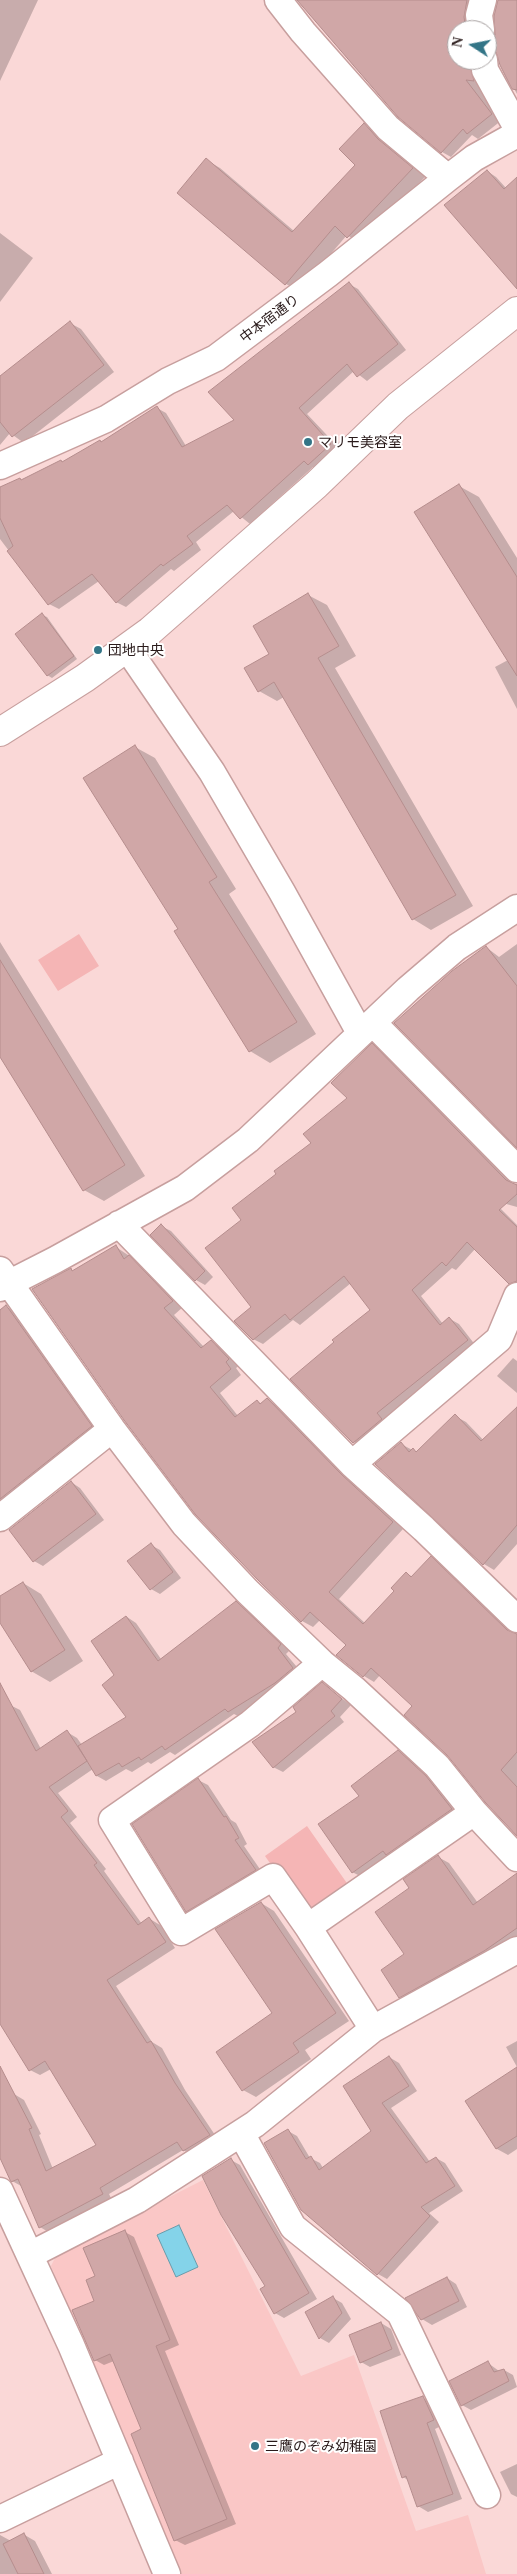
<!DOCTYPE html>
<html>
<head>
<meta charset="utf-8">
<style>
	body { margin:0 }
	#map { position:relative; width:517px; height:2574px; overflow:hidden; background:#fad8d7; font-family:Georgia,serif }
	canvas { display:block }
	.north { position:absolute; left:447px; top:20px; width:50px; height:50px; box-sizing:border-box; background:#fff; border:1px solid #aaa4a4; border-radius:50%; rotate:281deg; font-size:14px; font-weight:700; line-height:20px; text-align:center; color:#2a1b1b }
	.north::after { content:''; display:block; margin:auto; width:18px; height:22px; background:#337587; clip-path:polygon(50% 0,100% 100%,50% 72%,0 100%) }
</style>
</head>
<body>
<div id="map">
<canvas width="517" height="2574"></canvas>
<div class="north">N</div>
</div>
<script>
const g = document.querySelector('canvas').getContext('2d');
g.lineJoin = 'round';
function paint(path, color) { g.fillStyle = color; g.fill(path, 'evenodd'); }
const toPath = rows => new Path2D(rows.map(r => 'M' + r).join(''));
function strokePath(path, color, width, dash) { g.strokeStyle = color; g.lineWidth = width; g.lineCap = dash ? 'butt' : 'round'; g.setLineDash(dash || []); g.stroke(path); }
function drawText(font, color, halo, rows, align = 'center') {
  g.font = font + ' Georgia,"Noto Sans JP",serif'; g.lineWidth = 4; g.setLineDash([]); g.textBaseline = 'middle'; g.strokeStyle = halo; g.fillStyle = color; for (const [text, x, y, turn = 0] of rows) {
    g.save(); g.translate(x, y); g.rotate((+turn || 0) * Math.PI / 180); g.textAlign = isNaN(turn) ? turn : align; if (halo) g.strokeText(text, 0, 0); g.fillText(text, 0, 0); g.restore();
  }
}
paint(toPath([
	[203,2180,301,2376,354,2355,416,2531,468,2515,486,2574,177,2574,51,2266,57,2254]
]), '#fac7c6');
paint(toPath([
	[79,934,99,966,58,991,38,960],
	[307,1826,351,1889,309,1919,265,1856]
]), '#f5b5b5');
const water = toPath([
	[179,2225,198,2267,176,2277,157,2235,179,2225]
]);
paint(water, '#84d3e9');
strokePath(water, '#699cab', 1);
paint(toPath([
	[0,0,38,0,0,81],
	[299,0,480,0,475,30,457,30,457,60,480,60,502,120,478,139,472,135,451,157,442,152,399,116],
	[498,0,514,0,517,15,517,94,501,65,497,52,494,50,487,52,487,44,490,43,496,36],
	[364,125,377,132,391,148,425,177,361,244,347,235,299,291,286,284,206,160,220,168,294,231,357,165],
	[487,171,496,177,506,188,517,179,517,287],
	[0,233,33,258,0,302],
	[349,284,358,289,406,350,367,381,354,371,307,414,340,449,318,470,313,467,250,524,234,511,196,542,201,550,174,571,171,569,126,607,116,602,99,581,59,609,49,604,0,539,0,488,20,479,23,481,61,461,64,463,100,441,102,442,157,408,166,413,186,446,237,420],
	[70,323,81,329,114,372,24,443,10,433,0,445,0,377],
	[459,486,479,497,517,558,517,709,495,667,508,660],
	[308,595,327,605,356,656,335,668,473,906,431,930,413,919,284,697,277,701,259,691,271,654],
	[42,615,47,617,77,659,52,678,47,675],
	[135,747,155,758,236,889,229,894,316,1034,270,1063,250,1051,179,929],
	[0,942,145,1176,104,1201,84,1190,0,1056],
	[517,944,517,1146,486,947,499,957],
	[372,1045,382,1050,514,1185,517,1184,517,1207,492,1200,517,1225,517,1286,508,1281,475,1249,456,1270,452,1268,421,1296,443,1324,450,1319,459,1324,476,1346,363,1448,354,1442,292,1379,372,1310,351,1283,300,1325,293,1320,263,1344,253,1339,253,1308,242,1221,278,1175,313,1144,349,1098],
	[161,1226,171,1231,213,1277,205,1285,196,1280],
	[116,1247,140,1263,183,1307,174,1315,204,1347,211,1342,222,1348,239,1366,236,1368,241,1375,220,1393,238,1416,257,1401,262,1404,267,1400,278,1406,352,1482,403,1529,339,1599,366,1624,396,1591,406,1573,413,1577,431,1558,442,1564,513,1633,517,1634,517,1834,413,1706,380,1675,374,1682,364,1676,348,1645,320,1620,313,1627,302,1621,259,1580,71,1270,74,1272],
	[7,1307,17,1313,101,1432,0,1510,0,1309],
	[513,1358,517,1361,517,1393,497,1376],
	[455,1416,466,1422,517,1475,517,1544,494,1570,484,1564,401,1444,418,1453],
	[71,1482,80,1488,104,1520,43,1566,34,1561],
	[151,1545,160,1550,181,1578,160,1594,151,1589],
	[23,1583,41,1594,83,1661,50,1682,31,1671,0,1621,0,1597],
	[236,1602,245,1608,290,1650,286,1654,302,1673,238,1716,234,1714,175,1755,170,1752,151,1764,148,1762,132,1772,126,1769,106,1781,97,1776,93,1769,58,1793,77,1817,70,1823,106,1869,104,1871,142,1924,150,1919,160,1925,175,1948,116,1986,152,2042,162,2048,185,2090,219,2141,194,2156,183,2150,109,2194,112,2200,50,2233,40,2227,23,2187,12,2181,0,2154,0,2101,14,2094,24,2100,41,2134,39,2135,53,2169,98,2145,51,2069,40,2075,30,2070,0,2022,0,1700,20,1710,41,1749,67,1732,77,1738,82,1745,128,1717,116,1676,127,1617,136,1623,161,1659],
	[322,1684,351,1705,340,1717,344,1722,283,1772,273,1767,298,1712],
	[398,1751,407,1757,435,1783,461,1815,362,1877,352,1872,361,1797],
	[198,1780,208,1785,231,1820,236,1823,247,1844,244,1846,264,1875,196,1916,187,1911],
	[438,1857,449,1863,478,1903,517,1874,517,1942,411,2003,400,1997,406,1954,411,1889],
	[261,1903,274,1911,349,2021,305,2050,311,2059,256,2097,243,2090,274,2013],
	[517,2041,517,2067,506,2047],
	[389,2057,399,2063,417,2091,391,2108,430,2162,436,2158,445,2163,463,2191,429,2213,439,2222,387,2279,378,2274,288,2131,297,2136,310,2158,320,2163,323,2168,373,2131],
	[517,2069,517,2149,508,2155,497,2149,467,2102],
	[231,2160,240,2165,317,2299,284,2318,275,2313],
	[125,2232,134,2237,179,2345,165,2351,236,2524,185,2545,175,2540,142,2430,114,2361,104,2365,95,2360,97,2277],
	[447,2278,456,2284,467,2307,432,2325,422,2319],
	[333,2298,342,2303,351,2319,329,2343,320,2338],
	[381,2323,391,2329,401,2355,370,2367,361,2362],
	[488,2363,499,2371,504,2370,513,2375,517,2387,471,2410,462,2405],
	[423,2398,432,2403,443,2425,435,2429,462,2499,428,2512,418,2506,408,2480,403,2477],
	[517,2464,517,2497,511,2494,500,2472],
	[23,2534,35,2541,52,2574,0,2574,0,2535,11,2541]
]), '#0003');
const building = toPath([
	[297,0,467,0,464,17,466,30,457,30,457,60,469,60,474,81,466,80,492,114,467,134,463,129,441,153,398,117,297,0],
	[498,0,517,0,517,90,512,89,500,65,496,52,487,46,495,35,494,16,498,0],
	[364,123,378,139,413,168,347,238,335,226,285,285,177,193,206,158,292,232,355,165,339,149,364,123],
	[487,170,504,189,517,177,517,289,444,205,487,170],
	[349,282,398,344,357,377,347,364,299,408,331,444,308,465,304,461,240,519,227,505,187,536,193,544,163,566,161,564,116,603,92,574,48,605,7,551,13,546,0,518,0,487,20,478,21,480,61,460,62,462,100,440,101,442,157,406,182,447,234,420,208,392,349,282],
	[70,321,104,365,12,437,0,422,0,376,70,321],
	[459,484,517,577,517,676,414,512,459,484],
	[308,593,339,646,318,658,456,895,412,920,274,682,258,692,244,668,269,654,253,626,308,593],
	[42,613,74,656,47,676,15,634,42,613],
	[135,745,217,877,209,882,297,1022,249,1052,174,931,178,929,83,778,135,745],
	[486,946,517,986,517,1148,394,1023,452,971,486,946],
	[0,960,125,1165,83,1191,0,1057,0,960],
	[372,1043,506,1180,517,1185,517,1194,499,1210,517,1227,517,1281,509,1284,467,1242,446,1266,442,1262,412,1290,440,1325,449,1317,468,1340,377,1413,382,1419,353,1443,290,1379,334,1342,332,1340,370,1310,344,1276,290,1320,285,1314,253,1340,234,1321,251,1307,205,1248,241,1220,232,1208,276,1174,274,1171,311,1143,303,1134,347,1098,331,1083,372,1043],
	[161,1224,205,1271,195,1281,150,1235,161,1224],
	[116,1245,124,1259,129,1255,173,1301,164,1308,201,1348,211,1340,229,1359,226,1362,231,1369,210,1387,235,1417,257,1400,260,1404,267,1398,341,1474,393,1522,329,1592,363,1624,394,1591,391,1588,406,1572,411,1577,431,1556,507,1630,517,1634,517,1752,501,1770,517,1787,517,1836,485,1802,447,1755,404,1715,412,1706,371,1668,363,1677,336,1655,346,1645,310,1612,301,1622,258,1580,195,1514,124,1420,32,1289,71,1268,72,1271,116,1245],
	[6,1305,92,1426,0,1499,0,1310,6,1305],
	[517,1407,517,1525,483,1565,375,1464,401,1442,409,1452,413,1448,416,1452,455,1414,481,1441,517,1407],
	[71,1481,96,1514,33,1562,9,1530,71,1481],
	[151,1543,173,1572,150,1590,127,1561,151,1543],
	[23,1582,65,1650,31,1672,0,1623,0,1596,23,1582],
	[236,1601,281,1644,278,1648,293,1668,275,1683,228,1712,225,1709,165,1750,162,1746,141,1760,139,1757,122,1767,119,1763,96,1776,78,1746,126,1717,102,1685,114,1675,91,1641,126,1616,158,1661,236,1601],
	[322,1682,342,1699,331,1711,335,1716,273,1768,252,1742,296,1712,293,1707,322,1682],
	[0,1683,36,1751,67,1730,87,1761,49,1787,68,1811,61,1817,97,1863,94,1865,138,1925,149,1917,166,1942,107,1980,147,2043,151,2041,175,2083,210,2135,183,2151,177,2142,100,2188,103,2194,39,2228,18,2179,11,2182,0,2158,0,2066,32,2128,29,2129,46,2171,96,2145,45,2061,29,2071,0,2024,0,1683],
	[398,1750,426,1776,452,1809,386,1855,383,1851,352,1873,318,1824,359,1796,351,1786,398,1750],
	[198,1778,224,1817,226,1816,239,1838,235,1840,256,1870,186,1912,132,1824,198,1778],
	[438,1855,473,1905,517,1873,517,1928,484,1951,399,1998,381,1970,404,1954,375,1912,409,1888,403,1879,438,1855],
	[261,1902,336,2013,293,2043,299,2052,242,2091,216,2052,272,2013,215,1929,261,1902],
	[389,2056,409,2086,382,2103,426,2163,436,2157,455,2186,421,2207,430,2216,377,2275,301,2210,264,2143,288,2129,306,2159,311,2156,319,2170,371,2131,343,2086,389,2056],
	[517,2067,517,2136,496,2149,465,2101,517,2067],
	[231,2158,309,2293,274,2314,260,2289,265,2286,221,2215,202,2176,231,2158],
	[125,2230,170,2340,156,2346,227,2519,174,2541,131,2434,141,2429,110,2354,94,2361,72,2310,94,2301,86,2280,95,2276,83,2248,125,2230],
	[447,2277,459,2301,421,2320,405,2298,447,2277],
	[333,2296,342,2313,319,2339,305,2312,333,2296],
	[381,2322,392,2349,360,2363,349,2335,381,2322],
	[488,2361,494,2372,504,2369,509,2381,461,2406,449,2381,488,2361],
	[423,2396,434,2420,427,2423,453,2494,417,2507,406,2476,402,2478,380,2411,423,2396],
	[24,2533,44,2574,18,2574,3,2544,24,2533]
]);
paint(building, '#d0a7a7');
strokePath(building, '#b58d8d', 1);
const minor = toPath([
	[278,0,303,32,388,128,448,178],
	[481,30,479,15,483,0],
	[484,60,485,70,517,128],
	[0,466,106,419,168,381,216,358,328,274,448,178,474,158,517,134],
	[127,648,212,772,282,892,360,1033],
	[373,1023,517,1169],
	[119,1224,352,1464,424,1529,517,1619],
	[0,1270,112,1429,184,1524,247,1591,322,1663,354,1689,437,1766,474,1812,517,1858],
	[0,1288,55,1260,185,1188,248,1140,408,989,457,947,517,908],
	[352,1464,499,1339,517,1296],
	[0,1518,112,1429],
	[322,1663,250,1724,112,1820,181,1932,273,1877,308,1927,373,2029],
	[308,1927,474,1812],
	[241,2133,293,2227,400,2313,487,2495],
	[0,2191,71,2345,167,2574],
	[30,2255,137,2200,255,2124,373,2029,517,1950],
	[0,2519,120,2461]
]);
const tertiary = toPath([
	[0,732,85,678,150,631,316,485,398,406,517,311]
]);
strokePath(minor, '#c79f9e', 29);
strokePath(tertiary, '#c79f9e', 30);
strokePath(minor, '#fff', 26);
strokePath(tertiary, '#fff', 28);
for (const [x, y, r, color] of [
	[308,442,5,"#337587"],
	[98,650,5,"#337587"],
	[255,2446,5,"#337587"]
]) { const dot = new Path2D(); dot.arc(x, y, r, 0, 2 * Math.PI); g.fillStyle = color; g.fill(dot); strokePath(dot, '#fff', 2); }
drawText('14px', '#2a1b1b', '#fff', [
	["中本宿通り",269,318,-37]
]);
drawText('14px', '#2a1b1b', '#fff', [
	["マリモ美容室",318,442],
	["団地中央",108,650],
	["三鷹のぞみ幼稚園",265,2446]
], 'left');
</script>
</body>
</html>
